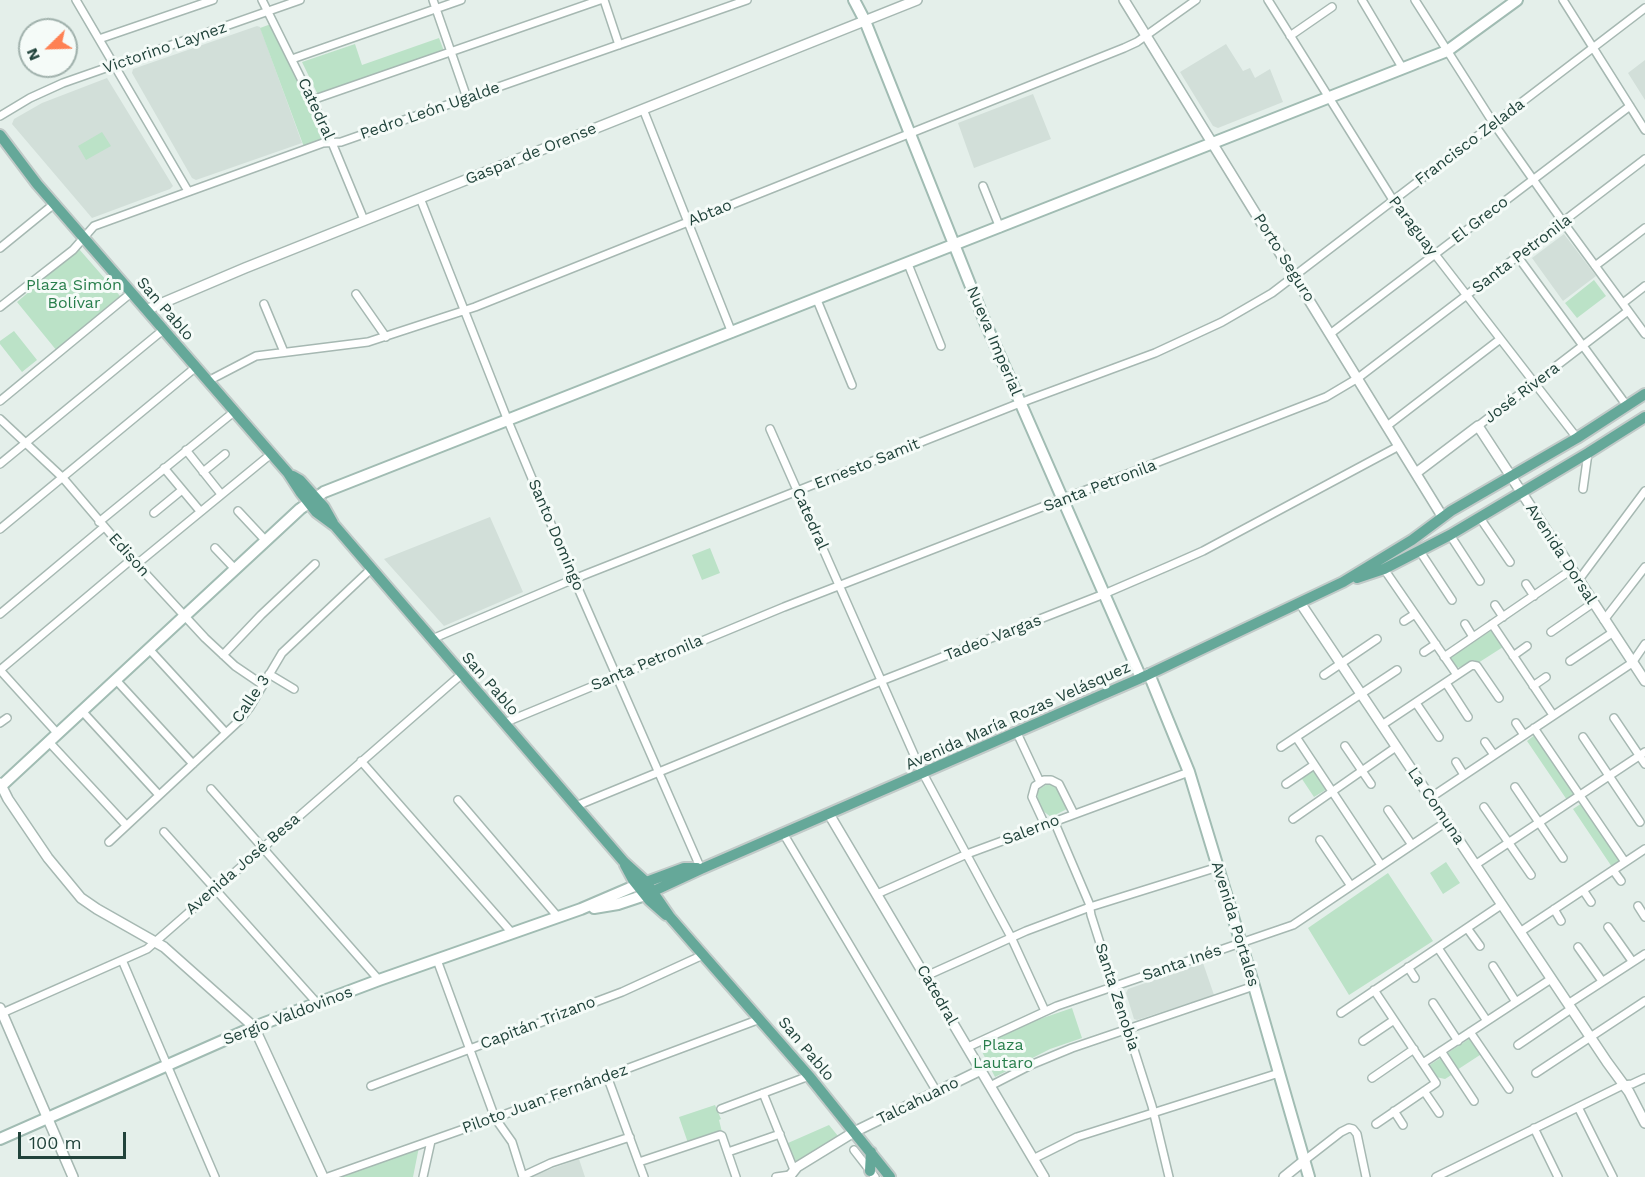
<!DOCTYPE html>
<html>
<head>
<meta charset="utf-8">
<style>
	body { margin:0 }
	#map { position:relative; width:1645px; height:1177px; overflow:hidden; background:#e4efea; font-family:"Work Sans",sans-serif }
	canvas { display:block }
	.north { position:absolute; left:18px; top:18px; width:60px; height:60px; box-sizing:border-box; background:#f5fbf8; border:2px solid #a0b1ac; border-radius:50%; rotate:247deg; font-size:16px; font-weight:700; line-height:24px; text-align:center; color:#21433b }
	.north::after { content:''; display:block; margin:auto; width:21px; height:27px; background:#fe8153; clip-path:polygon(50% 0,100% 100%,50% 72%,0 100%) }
	.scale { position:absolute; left:18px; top:1132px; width:108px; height:27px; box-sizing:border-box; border:3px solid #21433b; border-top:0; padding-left:8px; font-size:18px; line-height:21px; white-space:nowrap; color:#21433b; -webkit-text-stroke:4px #f5fbf8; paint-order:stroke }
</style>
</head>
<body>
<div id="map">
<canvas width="1645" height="1177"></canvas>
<div class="north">N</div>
<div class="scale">100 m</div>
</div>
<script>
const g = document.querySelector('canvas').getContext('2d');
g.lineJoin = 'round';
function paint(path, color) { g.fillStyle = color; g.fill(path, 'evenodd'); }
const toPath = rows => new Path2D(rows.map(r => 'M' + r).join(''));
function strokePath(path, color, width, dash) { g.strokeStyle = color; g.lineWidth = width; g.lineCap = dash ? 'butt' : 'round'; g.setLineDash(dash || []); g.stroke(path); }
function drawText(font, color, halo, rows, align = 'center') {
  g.font = font + ' "Work Sans",sans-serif'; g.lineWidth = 6; g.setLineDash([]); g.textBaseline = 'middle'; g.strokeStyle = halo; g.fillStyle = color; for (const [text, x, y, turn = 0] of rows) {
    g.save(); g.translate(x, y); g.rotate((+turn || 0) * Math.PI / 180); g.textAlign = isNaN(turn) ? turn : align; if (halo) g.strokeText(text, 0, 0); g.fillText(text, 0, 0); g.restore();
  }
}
paint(toPath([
	[257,26,260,27,302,143,196,180,192,178,132,73,133,69],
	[1226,44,1243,71,1250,68,1255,78,1270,69,1283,102,1218,128,1213,126,1180,72],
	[1645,60,1645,100,1628,73],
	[107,78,173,186,170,189,92,218,12,124,14,119,42,103],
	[1033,94,1051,139,974,168,958,123],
	[1564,234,1596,276,1563,301,1532,258],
	[490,517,523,592,444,626,384,559],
	[1203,963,1214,995,1137,1020,1134,1019,1126,993,1128,989],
	[579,1159,585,1177,531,1177,531,1176]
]), '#d2dfd9');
paint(toPath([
	[271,24,326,139,304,147,260,28],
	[439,38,444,51,318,95,302,62,355,44,362,65],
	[102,132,111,146,86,160,78,146],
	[79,249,120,296,57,351,17,302],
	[1594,280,1606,296,1577,318,1565,303],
	[14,331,37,360,22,372,0,344,0,341],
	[710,548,720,573,702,580,692,555],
	[1492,630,1503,647,1478,663,1474,660,1470,664,1456,668,1448,659],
	[1536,734,1576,794,1567,800,1527,741],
	[1313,768,1327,789,1314,797,1300,776],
	[1049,783,1059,788,1065,799,1067,809,1051,817,1043,811,1037,801,1038,790],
	[1582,803,1621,861,1612,867,1573,809],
	[1446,862,1460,883,1443,894,1430,873],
	[1388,873,1433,941,1349,995,1308,928],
	[1072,1008,1082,1038,1050,1049,995,1077,979,1046,1037,1020],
	[1472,1037,1483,1053,1457,1070,1446,1054],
	[1442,1057,1453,1074,1445,1079,1436,1077,1428,1066],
	[715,1105,721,1119,719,1120,722,1132,688,1143,679,1117],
	[829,1125,838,1136,795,1163,788,1143],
	[419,1147,413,1177,341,1177]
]), '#bbe2c7');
const minor = toPath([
	[76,0,188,191],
	[262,0,328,133,364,220],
	[433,0,467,98],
	[604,0,619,45],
	[1268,0,1393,200,1577,438],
	[1362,0,1403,69],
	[1415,0,1494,124,1563,222,1645,334],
	[1563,0,1645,130],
	[1290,36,1332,7],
	[99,39,213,0],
	[292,59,461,0],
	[312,100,600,0],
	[643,109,732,333],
	[0,116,30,98,63,83,300,0],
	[983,186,1000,228],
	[420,198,508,421,574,579,701,869],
	[0,248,54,204],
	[1518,257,1627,406],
	[908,264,941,346],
	[1595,266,1645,228],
	[356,294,386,337],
	[817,300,852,385],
	[1623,303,1645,286],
	[264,304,284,352],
	[0,307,73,250,94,226,323,143,341,142,747,0],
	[1330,334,1630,106],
	[208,381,256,356,368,342,475,307,1124,48,1137,42,1196,0],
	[0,401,131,293],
	[0,419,63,478,132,559,205,638,235,666,263,685],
	[1387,426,1499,340],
	[1478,426,1628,311],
	[770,429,919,766,1011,937,1045,1011],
	[186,450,221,494],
	[0,464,163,330],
	[164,468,200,511],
	[203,472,225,454],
	[1583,489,1588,453],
	[238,511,266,541],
	[154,513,182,490],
	[1480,518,1510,562],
	[99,522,235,411],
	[0,529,196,367],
	[1450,535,1480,581],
	[215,548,235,569],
	[1419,550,1452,600],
	[137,564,271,454],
	[1384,569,1457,675],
	[1578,581,1645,491],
	[1526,584,1534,596],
	[1495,605,1503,617],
	[0,614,104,527],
	[1604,620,1645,567],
	[1404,621,1415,614],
	[1465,624,1473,637],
	[1492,624,1553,715],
	[1551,632,1593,603],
	[432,639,574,579,1020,403,1155,353,1222,322,1272,293,1645,8],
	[149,649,226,733],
	[1424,652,1436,644],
	[223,655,261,615,315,564],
	[1513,656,1527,646],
	[1444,657,1571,570],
	[1570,661,1612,633],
	[0,670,132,559],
	[0,670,58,734],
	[269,674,294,689],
	[1324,675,1377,639],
	[116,680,193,764],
	[1446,683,1468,717],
	[1533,686,1546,677],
	[1416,703,1439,737],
	[82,711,159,795],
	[1614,718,1645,764],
	[0,723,7,718],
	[504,723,784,607,1326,397,1358,378,1645,159],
	[1516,723,1524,735],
	[1382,725,1472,665,1477,666,1499,698],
	[1534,728,1625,862],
	[1017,733,1040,782],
	[1296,737,1381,865],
	[1583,737,1640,822],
	[49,742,126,825],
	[1485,742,1494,755],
	[1345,746,1371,784],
	[1281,747,1397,670],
	[361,761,512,933],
	[1456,762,1464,775],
	[1286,784,1314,765],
	[1515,787,1563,858],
	[211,789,379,980],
	[1430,798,1632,663,1645,644],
	[458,800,558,917],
	[576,806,881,681,1104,594,1169,566,1203,551,1399,446],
	[1484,807,1531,875],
	[1388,810,1412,845],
	[1293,819,1396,747],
	[1054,821,1089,903,1091,915,1152,1106,1169,1177],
	[1045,825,1032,797,1035,786,1044,780,1051,780,1059,784,1074,814],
	[164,832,317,1003],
	[783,833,937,1092],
	[1320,840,1351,886],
	[109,842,240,720,250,707,282,653,371,569],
	[1475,865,1645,752],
	[1613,870,1621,881],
	[1583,890,1591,902],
	[877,894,967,854,1189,772],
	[1638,906,1645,917],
	[1554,909,1561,921],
	[1608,927,1632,961],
	[1467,928,1480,946],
	[1520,932,1645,849],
	[1578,947,1602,981],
	[1438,948,1487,1021],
	[122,960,215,1177],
	[437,960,495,1118,512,1142,523,1177],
	[1493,966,1516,1002],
	[1408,967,1415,978],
	[926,976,1026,931,1090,907,1218,867],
	[1374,990,1436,1083,1376,1124],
	[1433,1003,1458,1041],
	[1568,1004,1645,954],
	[1341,1013,1501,905],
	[0,1014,147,949,462,674],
	[1470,1032,1509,1089],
	[1363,1041,1394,1020],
	[1518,1045,1571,1009],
	[968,1047,1057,1006,1293,925,1446,822],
	[1441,1051,1474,1101],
	[1423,1063,1551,979],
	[1536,1073,1645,1001],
	[607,1076,644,1177],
	[1372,1078,1414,1049],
	[371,1086,622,992,703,955],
	[990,1086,1033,1064,1072,1048,1254,986],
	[1424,1091,1439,1113],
	[763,1093,794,1170],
	[1578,1107,1613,1177],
	[721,1109,809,1076],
	[1394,1111,1403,1125],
	[1534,1128,1558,1177],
	[854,1150,875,1177],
	[728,1152,780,1134],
	[1033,1159,1077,1137,1279,1073],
	[1305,1160,1341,1132,1349,1128,1353,1129,1357,1134,1366,1177],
	[639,1162,720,1135,722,1136,736,1177],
	[523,1176,551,1163,630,1137],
	[328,1177,495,1118,760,1019],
	[423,1177,431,1141],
	[776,1177,790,1175],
	[1436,1177,1623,1085,1632,1084,1645,1078]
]);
const tertiary = toPath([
	[1124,0,1442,516],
	[146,310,245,268,917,0],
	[1416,473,1478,426,1645,681],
	[1301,604,1607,1062,1629,1092,1645,1123],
	[0,783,8,799,48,858,81,898,97,909,164,947,254,1027,323,1177],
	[829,814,1044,1177],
	[0,1008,73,1177],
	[789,1177,797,1167,854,1132,981,1070],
	[1284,1177,1305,1160]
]);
const secondary = toPath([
	[854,0,865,21,985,322,1141,678],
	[1149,674,1189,772,1254,986,1309,1177],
	[0,787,300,509,324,492,1447,51,1517,0],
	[594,908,618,904,645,895],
	[0,1139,254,1027,379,980,581,909,637,885]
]);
const primary = toPath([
	[0,135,37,184,288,473,301,493,316,512,335,526,624,862,646,882,670,917,809,1076,890,1177],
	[293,476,300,480,324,507,333,523],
	[1357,578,1384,569,1450,535,1588,453,1645,417],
	[625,865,633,880,649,900,666,915],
	[641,884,684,868,697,868],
	[645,895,701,869,1141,678,1343,582,1412,540,1451,511,1577,438,1645,394],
	[870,1171,871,1152]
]);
strokePath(minor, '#a6b8b2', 10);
strokePath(tertiary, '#a6b8b2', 12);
strokePath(secondary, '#a1bcb3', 14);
strokePath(primary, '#c1cac8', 14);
strokePath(minor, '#fff', 7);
strokePath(tertiary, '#fff', 9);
strokePath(secondary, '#fff', 10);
strokePath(primary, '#65a899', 10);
drawText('16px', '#21433b', '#f5fbf8', [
	["Victorino Laynez",165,48,-19],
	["Catedral",316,109,65],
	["Pedro León Ugalde",430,111,-19],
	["Francisco Zelada",1470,142,-37],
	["Gaspar de Orense",531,154,-22],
	["Abtao",710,213,-22],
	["El Greco",1480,220,-37],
	["Paraguay",1413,226,53],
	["Santa Petronila",1522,254,-37],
	["Porto Seguro",1284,258,58],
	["San Pablo",165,309,49],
	["Nueva Imperial",994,341,67],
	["José Rivera",1522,393,-37],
	["Ernesto Samit",867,464,-22],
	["Santa Petronila",1100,486,-21],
	["Catedral",810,519,66],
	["Santo Domingo",556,535,67],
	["Avenida Dorsal",1561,554,57],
	["Edison",129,555,48],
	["Tadeo Vargas",993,638,-21],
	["Santa Petronila",647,663,-23],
	["San Pablo",490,684,49],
	["Calle 3",251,699,-56],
	["Avenida María Rozas Velásquez",1018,716,-24],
	["La Comuna",1436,806,56],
	["Salerno",1031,830,-21],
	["Avenida José Besa",243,864,-41],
	["Avenida Portales",1235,924,73],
	["Santa Inés",1182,963,-19],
	["Catedral",937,995,60],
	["Santa Zenobia",1117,997,72],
	["Sergio Valdovinos",288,1016,-21],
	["Capitán Trizano",538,1023,-21],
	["San Pablo",806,1049,50],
	["Piloto Juan Fernández",545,1099,-20],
	["Talcahuano",918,1101,-26]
]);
drawText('16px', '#277e4b', '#f5fbf8', [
	["Plaza Simón",74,285],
	["Bolívar",74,303],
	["Plaza",1003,1045],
	["Lautaro",1003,1063]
]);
</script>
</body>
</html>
